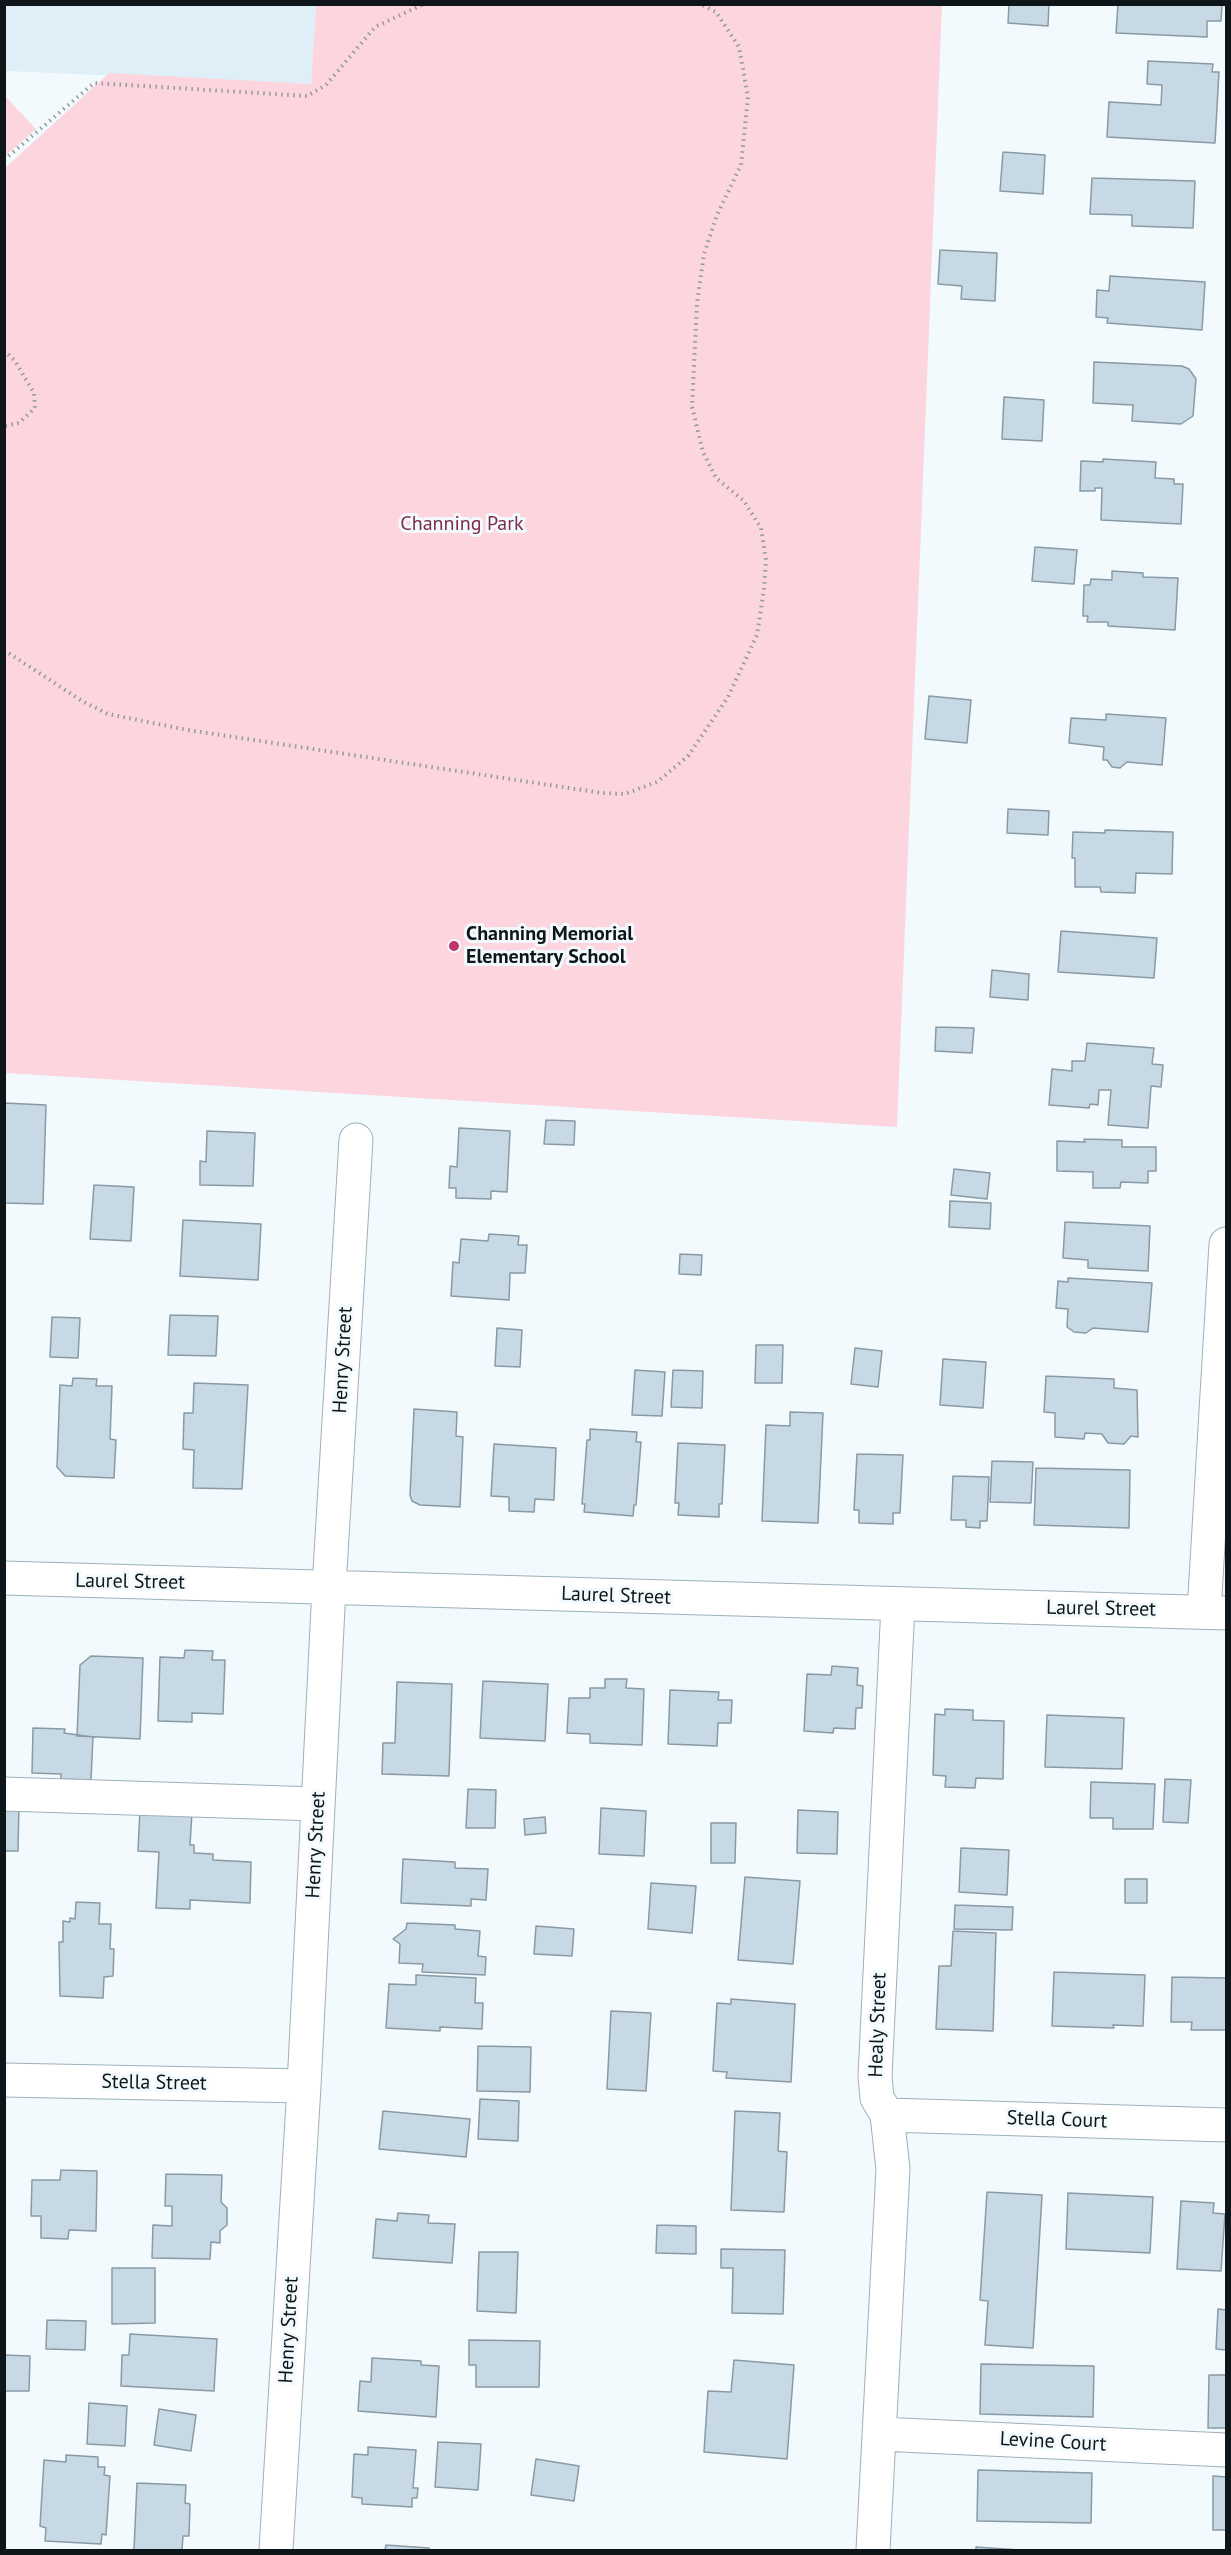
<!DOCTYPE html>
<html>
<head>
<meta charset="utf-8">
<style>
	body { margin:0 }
	#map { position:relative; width:1231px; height:2555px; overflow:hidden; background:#f2fafe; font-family:"PT Sans",sans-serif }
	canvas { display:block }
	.frame { position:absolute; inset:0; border:6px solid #0f1619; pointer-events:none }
</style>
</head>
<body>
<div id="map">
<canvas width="1231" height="2555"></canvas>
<div class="frame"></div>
</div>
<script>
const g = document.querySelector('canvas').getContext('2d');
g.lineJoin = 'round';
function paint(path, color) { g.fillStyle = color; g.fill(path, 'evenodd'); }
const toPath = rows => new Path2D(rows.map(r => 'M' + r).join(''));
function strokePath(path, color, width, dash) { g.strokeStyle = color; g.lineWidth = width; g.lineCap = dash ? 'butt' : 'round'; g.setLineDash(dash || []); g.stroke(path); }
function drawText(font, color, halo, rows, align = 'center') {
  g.font = font + ' "PT Sans",sans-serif'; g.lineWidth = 6; g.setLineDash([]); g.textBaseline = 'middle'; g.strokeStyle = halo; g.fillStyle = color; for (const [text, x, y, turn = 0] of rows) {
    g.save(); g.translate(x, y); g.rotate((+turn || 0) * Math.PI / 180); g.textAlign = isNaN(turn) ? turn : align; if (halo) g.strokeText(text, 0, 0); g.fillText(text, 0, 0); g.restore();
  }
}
paint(toPath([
	[5,5,316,5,311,84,5,71]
]), '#dfeff7');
paint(toPath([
	[316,5,942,5,897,1127,5,1073,5,168,109,73,311,84],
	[5,96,36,129,5,156,4,156]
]), '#fcd5df');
const building = toPath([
	[1009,4,1049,4,1048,26,1008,23,1009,4],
	[1118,4,1222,5,1221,21,1207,21,1207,37,1116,33,1118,4],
	[1148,61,1213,64,1212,72,1219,72,1215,143,1107,137,1109,102,1161,105,1162,85,1147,84,1148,61],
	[1003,152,1045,155,1043,194,1000,191,1003,152],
	[1092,178,1195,181,1193,228,1132,226,1132,215,1090,214,1092,178],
	[940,250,997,253,995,301,961,299,962,286,938,284,940,250],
	[1110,276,1205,282,1202,330,1107,323,1108,318,1096,317,1097,290,1109,291,1110,276],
	[1094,362,1182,366,1189,369,1196,379,1193,416,1181,424,1132,421,1133,405,1093,403,1094,362],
	[1004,397,1044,400,1042,441,1002,439,1004,397],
	[1103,459,1156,462,1155,478,1174,479,1174,484,1183,484,1181,524,1101,520,1102,488,1095,488,1095,491,1080,491,1081,461,1103,462,1103,459],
	[1035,547,1077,550,1074,584,1032,581,1035,547],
	[1112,571,1143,573,1143,577,1178,578,1175,630,1108,626,1108,622,1087,622,1088,616,1083,616,1084,585,1090,585,1091,579,1112,580,1112,571],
	[929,696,971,700,967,743,925,739,929,696],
	[1106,714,1166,718,1162,765,1127,762,1120,768,1112,767,1107,760,1103,760,1104,747,1069,743,1071,718,1106,720,1106,714],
	[1008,809,1049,811,1048,835,1007,833,1008,809],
	[1105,830,1173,832,1172,874,1136,873,1135,893,1101,892,1100,887,1075,887,1075,858,1072,858,1073,832,1105,833,1105,830],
	[1061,931,1157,938,1154,978,1058,972,1061,931],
	[992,970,1029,974,1028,1000,990,997,992,970],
	[936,1027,974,1028,972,1053,935,1051,936,1027],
	[1087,1043,1154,1048,1152,1064,1163,1065,1161,1087,1151,1086,1148,1128,1108,1125,1111,1090,1099,1090,1098,1105,1090,1104,1089,1108,1049,1105,1052,1069,1072,1071,1072,1061,1085,1061,1087,1043],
	[4,1103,46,1105,43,1204,4,1203,4,1103],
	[546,1120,575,1121,574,1145,544,1144,546,1120],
	[459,1128,510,1131,507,1192,491,1191,491,1199,456,1198,456,1188,449,1188,450,1166,457,1167,459,1128],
	[207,1131,255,1133,253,1186,200,1185,200,1161,206,1162,207,1131],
	[1084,1139,1122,1140,1122,1147,1156,1147,1156,1171,1148,1171,1148,1183,1121,1182,1120,1188,1093,1188,1093,1172,1057,1171,1057,1141,1085,1142,1084,1139],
	[954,1169,990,1173,987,1199,951,1195,954,1169],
	[94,1185,134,1187,131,1241,90,1239,94,1185],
	[950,1201,991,1203,990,1229,949,1227,950,1201],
	[183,1220,261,1224,258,1280,180,1276,183,1220],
	[1065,1222,1150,1226,1148,1271,1088,1268,1088,1260,1063,1258,1065,1222],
	[489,1234,519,1236,518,1245,527,1245,525,1273,510,1273,509,1300,451,1296,453,1262,459,1263,461,1239,488,1241,489,1234],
	[680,1254,702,1255,701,1275,679,1274,680,1254],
	[1068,1278,1152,1283,1148,1332,1093,1328,1086,1333,1074,1332,1067,1327,1068,1309,1056,1308,1058,1281,1068,1282,1068,1278],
	[170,1315,218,1316,216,1356,168,1355,170,1315],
	[52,1317,80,1318,78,1358,50,1357,52,1317],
	[497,1328,522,1330,520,1367,495,1366,497,1328],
	[756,1345,783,1345,782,1383,755,1383,756,1345],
	[855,1348,882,1351,878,1387,851,1384,855,1348],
	[943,1359,986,1362,983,1408,940,1405,943,1359],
	[635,1370,665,1372,662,1416,632,1415,635,1370],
	[673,1370,703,1371,702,1408,671,1407,673,1370],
	[1046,1376,1114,1379,1114,1388,1137,1390,1138,1437,1131,1436,1124,1444,1108,1443,1102,1434,1085,1433,1084,1439,1055,1437,1055,1413,1044,1412,1046,1376],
	[73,1378,97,1379,96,1386,112,1386,110,1439,116,1440,114,1478,65,1476,57,1467,60,1385,72,1386,73,1378],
	[194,1383,248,1385,242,1489,193,1488,194,1450,183,1449,184,1413,193,1413,194,1383],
	[414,1409,457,1412,456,1436,463,1437,460,1507,420,1505,412,1501,410,1495,414,1409],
	[790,1412,823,1413,818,1523,762,1521,766,1425,790,1426,790,1412],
	[590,1429,637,1432,636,1442,641,1442,636,1505,634,1505,633,1516,584,1512,585,1504,582,1504,587,1440,590,1440,590,1429],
	[678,1443,725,1445,722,1504,719,1504,719,1517,678,1515,679,1503,675,1503,678,1443],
	[494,1444,556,1448,554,1500,535,1499,534,1512,509,1511,509,1497,491,1496,494,1444],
	[857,1454,903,1455,900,1513,893,1513,893,1524,859,1523,859,1510,854,1510,857,1454],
	[992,1461,1033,1462,1031,1503,990,1502,992,1461],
	[1036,1468,1130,1470,1129,1528,1034,1525,1036,1468],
	[953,1476,989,1477,987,1521,980,1521,980,1528,966,1527,966,1520,951,1520,953,1476],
	[185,1650,213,1651,212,1660,225,1660,223,1714,192,1713,192,1722,158,1721,160,1657,184,1658,185,1650],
	[91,1656,143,1658,140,1739,77,1736,80,1665,91,1656],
	[832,1666,858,1668,857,1685,863,1686,862,1708,856,1708,855,1729,834,1728,833,1733,804,1731,807,1674,831,1675,832,1666],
	[605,1679,627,1679,626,1688,644,1689,642,1745,590,1743,590,1734,567,1733,569,1698,590,1698,590,1688,605,1688,605,1679],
	[483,1681,548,1684,545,1741,480,1738,483,1681],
	[397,1682,452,1684,449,1776,382,1774,383,1743,395,1743,397,1682],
	[670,1690,719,1692,718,1700,732,1700,731,1723,718,1723,717,1746,668,1744,670,1690],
	[945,1709,973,1710,973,1720,1004,1721,1003,1779,976,1778,975,1788,945,1787,946,1776,933,1775,935,1714,945,1715,945,1709],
	[1047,1715,1124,1718,1122,1769,1045,1767,1047,1715],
	[33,1728,65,1729,64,1733,93,1737,91,1780,61,1779,61,1774,32,1773,33,1728],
	[1165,1779,1191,1780,1188,1823,1163,1822,1165,1779],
	[1091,1782,1155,1784,1153,1829,1113,1829,1113,1818,1090,1818,1091,1782],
	[468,1789,496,1790,495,1828,466,1828,468,1789],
	[4,1804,19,1805,18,1851,4,1851,4,1804],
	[601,1808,646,1811,644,1856,599,1854,601,1808],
	[140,1809,192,1812,190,1845,194,1845,194,1853,213,1854,213,1860,251,1862,250,1903,190,1900,190,1909,156,1908,159,1852,138,1851,140,1809],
	[798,1810,838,1812,837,1854,797,1853,798,1810],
	[545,1817,546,1833,525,1835,524,1819,545,1817],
	[711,1823,736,1823,735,1863,711,1863,711,1823],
	[961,1848,1009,1850,1007,1895,959,1892,961,1848],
	[403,1859,455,1862,455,1868,488,1869,486,1900,471,1899,471,1906,401,1903,403,1859],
	[745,1877,800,1881,793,1964,738,1960,745,1877],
	[1125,1879,1147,1879,1147,1903,1125,1903,1125,1879],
	[651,1883,696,1886,692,1933,648,1929,651,1883],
	[76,1902,100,1903,99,1924,111,1924,110,1949,114,1949,113,1976,104,1977,103,1998,60,1996,59,1942,63,1942,63,1921,70,1922,70,1918,75,1919,76,1902],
	[955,1905,1013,1907,1012,1930,954,1929,955,1905],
	[407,1923,455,1925,455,1929,480,1931,478,1956,486,1957,485,1975,422,1972,423,1964,399,1963,400,1944,393,1939,406,1929,407,1923],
	[536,1926,574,1929,572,1956,534,1954,536,1926],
	[953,1931,996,1933,993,2031,936,2029,939,1966,951,1966,953,1931],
	[1054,1972,1145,1975,1143,2026,1113,2025,1114,2028,1052,2026,1054,1972],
	[416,1975,476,1978,475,2003,483,2003,482,2029,440,2027,440,2031,386,2028,389,1984,416,1985,416,1975],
	[1172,1977,1226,1978,1226,2030,1191,2030,1192,2022,1171,2022,1172,1977],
	[731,1999,795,2004,791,2082,726,2078,727,2072,713,2071,717,2003,731,2004,731,1999],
	[611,2011,651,2013,646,2091,607,2089,611,2011],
	[478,2046,531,2047,530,2092,477,2091,478,2046],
	[480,2099,519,2101,518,2141,478,2139,480,2099],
	[383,2111,470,2119,466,2157,379,2149,383,2111],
	[735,2111,780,2113,778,2151,787,2152,784,2212,731,2210,735,2111],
	[61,2170,97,2171,96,2231,69,2230,68,2239,41,2238,41,2216,31,2216,32,2180,60,2180,61,2170],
	[166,2174,222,2175,221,2202,227,2208,227,2225,220,2231,220,2243,211,2242,210,2259,152,2258,153,2225,172,2226,172,2206,165,2206,166,2174],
	[987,2192,1042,2195,1033,2348,985,2345,988,2301,980,2300,987,2192],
	[1068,2193,1153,2197,1150,2253,1066,2249,1068,2193],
	[1181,2201,1214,2203,1213,2213,1225,2214,1221,2271,1177,2269,1181,2201],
	[398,2213,429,2215,428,2223,455,2224,452,2263,373,2258,376,2219,397,2221,398,2213],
	[657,2225,696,2226,696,2254,656,2253,657,2225],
	[721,2249,785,2250,783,2314,732,2313,733,2268,721,2268,721,2249],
	[479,2252,518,2252,516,2313,477,2311,479,2252],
	[112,2268,155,2268,155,2323,112,2324,112,2268],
	[1218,2309,1226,2310,1226,2350,1216,2349,1218,2309],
	[47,2320,86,2321,85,2350,46,2349,47,2320],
	[130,2334,217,2339,214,2391,121,2386,122,2355,129,2355,130,2334],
	[469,2340,540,2341,539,2387,476,2387,476,2365,469,2365,469,2340],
	[4,2355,30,2356,29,2391,4,2391,4,2355],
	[372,2358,421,2361,421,2365,439,2366,436,2417,358,2411,360,2381,371,2382,372,2358],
	[734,2360,794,2365,787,2459,704,2452,708,2391,731,2392,734,2360],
	[981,2364,1094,2366,1093,2417,980,2414,981,2364],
	[1209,2375,1226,2375,1226,2428,1208,2428,1209,2375],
	[89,2403,127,2406,125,2446,87,2444,89,2403],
	[159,2409,196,2415,191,2451,154,2445,159,2409],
	[438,2442,481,2444,478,2490,435,2487,438,2442],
	[368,2447,416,2450,413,2488,418,2488,417,2498,412,2498,412,2507,362,2504,362,2498,352,2497,354,2454,368,2455,368,2447],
	[66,2455,98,2457,98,2467,105,2467,104,2475,110,2476,106,2535,102,2534,101,2544,45,2541,46,2528,40,2526,44,2460,66,2462,66,2455],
	[536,2459,579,2466,574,2501,531,2495,536,2459],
	[978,2470,1092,2473,1091,2523,977,2521,978,2470],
	[1213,2476,1226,2477,1226,2530,1213,2530,1213,2476],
	[137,2483,186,2485,185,2503,190,2504,189,2536,183,2536,182,2550,134,2550,137,2483],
	[386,2545,429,2548,429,2550,385,2550,386,2545],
	[976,2547,1020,2550,976,2550,976,2547]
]);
paint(building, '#c7d9e4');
strokePath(building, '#899aa4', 1.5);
const minor = toPath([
	[4,1578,1226,1613],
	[1204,1612,1226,1244],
	[4,1794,318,1804],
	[4,2080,304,2086],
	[887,2115,1226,2125],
	[880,2434,1226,2450],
	[276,2550,304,2086,329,1587,356,1140],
	[873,2550,893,2169,887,2115,877,2098,875,2076,898,1605]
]);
strokePath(minor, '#9eb0ba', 35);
strokePath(toPath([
	[4,160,94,83,307,96,326,85,375,27,424,4],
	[4,350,15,361,34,393,35,408,19,423,4,426],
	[4,650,82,701,108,714,188,730,602,793,625,794,657,782,688,756,728,697,757,635,764,589,766,560,761,528,744,501,716,478,703,452,692,407,697,303,704,254,717,215,741,165,748,97,739,47,716,12,700,4]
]), '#929a9e', 4, [1.5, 4.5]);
strokePath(minor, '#fff', 33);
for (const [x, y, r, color] of [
	[454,946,6,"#c0356c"]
]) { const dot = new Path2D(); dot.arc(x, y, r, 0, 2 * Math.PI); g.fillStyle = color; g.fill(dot); strokePath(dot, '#f2fafe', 2); }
drawText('20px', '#7e2a49', '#f2fafe', [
	["Channing Park",462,524]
]);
drawText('bold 20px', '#0f1619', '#f2fafe', [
	["Channing Memorial",466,934],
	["Elementary School",466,957]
], 'left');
drawText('20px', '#0f1619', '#f2fafe', [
	["Henry Street",343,1360,-87],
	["Laurel Street",130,1582,1],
	["Laurel Street",616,1596,2],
	["Laurel Street",1101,1609,1],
	["Henry Street",316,1845,-87],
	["Healy Street",878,2025,-88],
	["Stella Street",154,2083,1],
	["Stella Court",1057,2120,2],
	["Henry Street",289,2330,-87],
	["Levine Court",1053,2442,3]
]);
</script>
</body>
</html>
